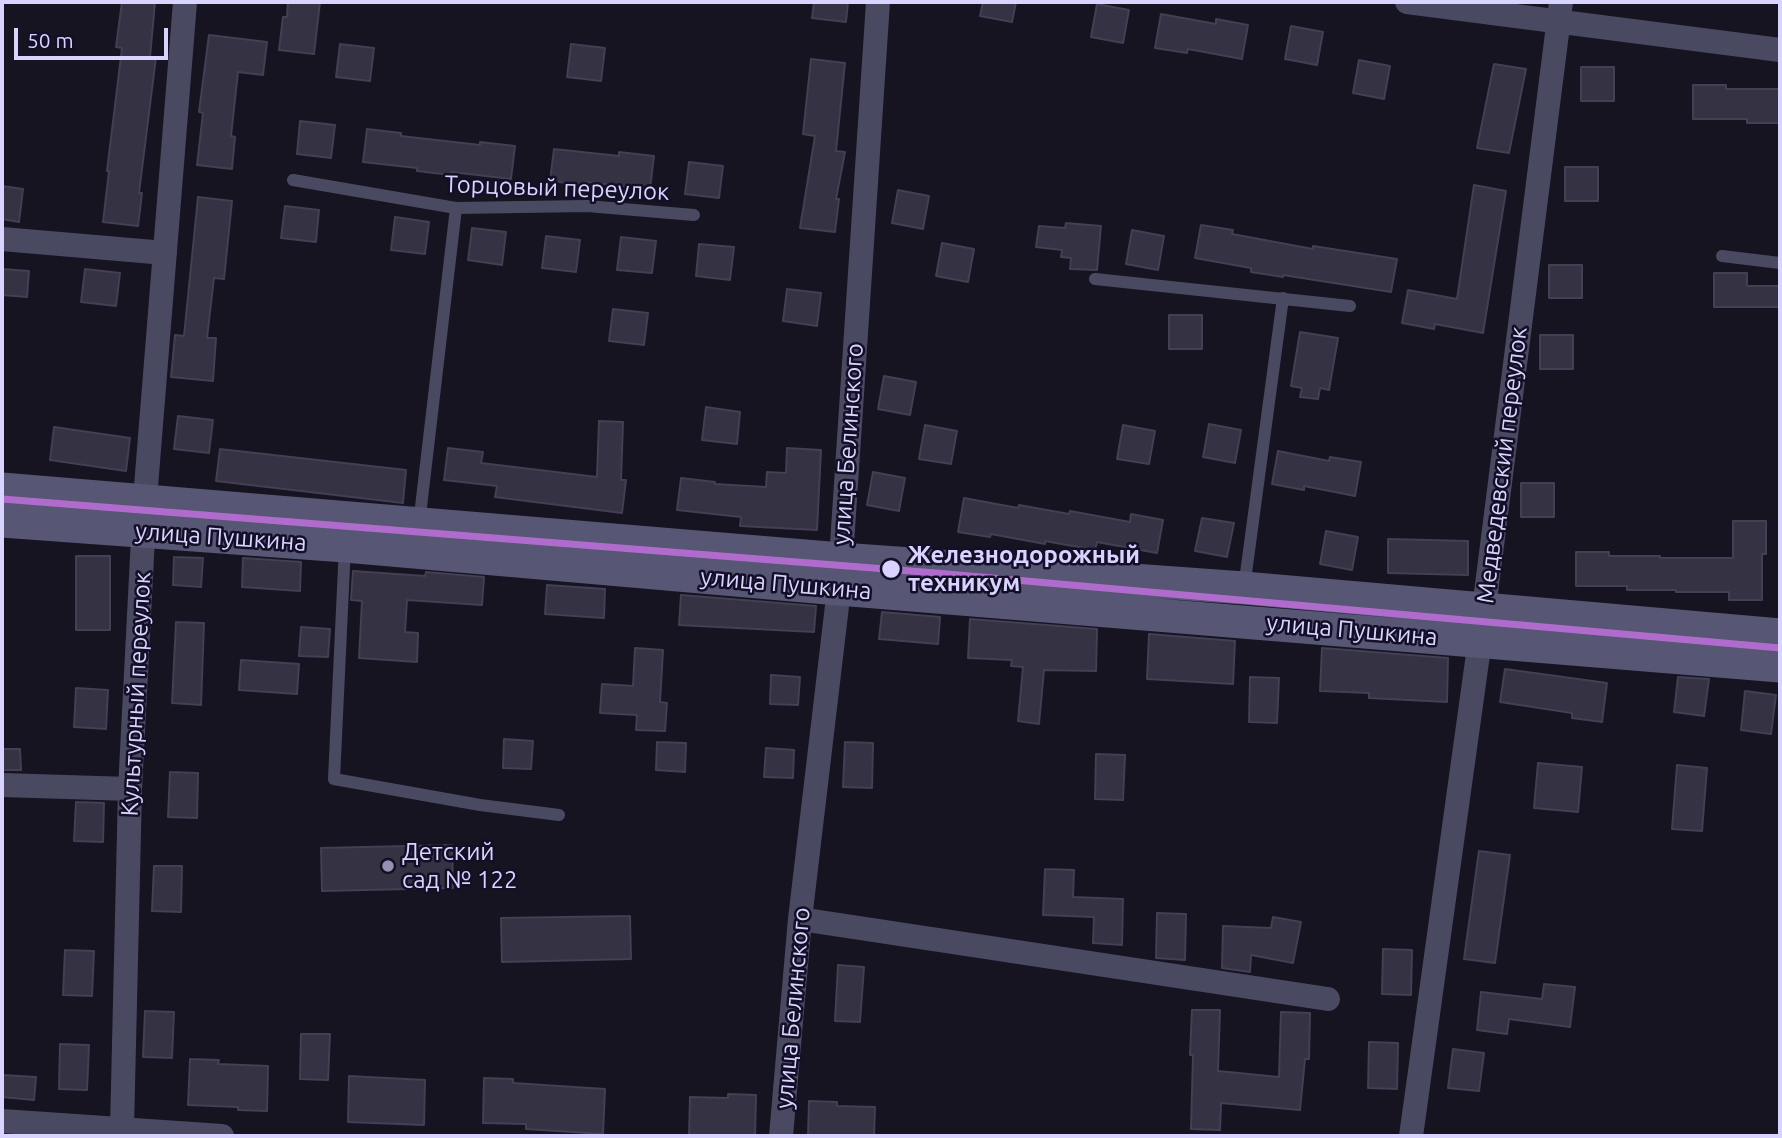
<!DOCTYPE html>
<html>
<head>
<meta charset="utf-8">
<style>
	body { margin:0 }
	#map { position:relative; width:1782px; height:1138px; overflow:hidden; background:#161421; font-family:Ubuntu,sans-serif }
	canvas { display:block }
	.frame { position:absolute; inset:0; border:4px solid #d9d4ff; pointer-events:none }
	.scale { position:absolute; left:14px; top:28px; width:154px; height:32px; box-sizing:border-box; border:4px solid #d9d4ff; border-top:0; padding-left:9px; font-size:21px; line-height:24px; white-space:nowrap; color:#d9d4ff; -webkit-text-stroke:5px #130f26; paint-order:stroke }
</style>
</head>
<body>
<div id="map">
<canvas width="1782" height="1138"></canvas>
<div class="frame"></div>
<div class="scale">50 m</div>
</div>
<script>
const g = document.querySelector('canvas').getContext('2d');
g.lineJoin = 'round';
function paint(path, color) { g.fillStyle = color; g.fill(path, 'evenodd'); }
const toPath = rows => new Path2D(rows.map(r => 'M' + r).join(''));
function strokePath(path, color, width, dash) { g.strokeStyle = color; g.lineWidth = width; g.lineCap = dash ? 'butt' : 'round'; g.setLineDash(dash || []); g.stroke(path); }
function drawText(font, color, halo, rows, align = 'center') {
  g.font = font + ' Ubuntu,sans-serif'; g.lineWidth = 5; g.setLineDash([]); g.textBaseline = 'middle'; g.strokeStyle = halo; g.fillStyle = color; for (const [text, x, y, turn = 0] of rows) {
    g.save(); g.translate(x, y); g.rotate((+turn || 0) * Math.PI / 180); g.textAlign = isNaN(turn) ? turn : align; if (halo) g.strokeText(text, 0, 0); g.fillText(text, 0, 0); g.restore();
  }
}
const building = toPath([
	[122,2,155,2,150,57,156,57,139,193,142,193,138,226,103,222,109,171,107,171,122,48,116,47,122,2],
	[288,2,320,2,314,54,279,50,283,17,287,17,288,2],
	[814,2,848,2,846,22,812,18,814,2],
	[983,2,1016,2,1012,22,980,16,983,2],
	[1097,4,1129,10,1123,43,1091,37,1097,4],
	[1161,14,1216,24,1216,19,1248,25,1242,59,1188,49,1187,53,1155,48,1161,14],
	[1291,26,1323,32,1317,65,1285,59,1291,26],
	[209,35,267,42,263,75,238,72,231,136,235,137,232,169,197,165,203,113,199,112,209,35],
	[340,44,374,48,370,81,336,77,340,44],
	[571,44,605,48,601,81,567,77,571,44],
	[811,59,845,63,836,151,845,152,836,199,839,199,835,232,800,228,815,136,803,134,811,59],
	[1359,60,1390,66,1384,99,1353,93,1359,60],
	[1494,64,1526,69,1509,153,1477,148,1494,64],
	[1581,67,1614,67,1614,101,1581,101,1581,67],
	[1693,85,1726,85,1726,89,1780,89,1780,123,1747,123,1747,119,1693,119,1693,85],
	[300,121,335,125,331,158,297,154,300,121],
	[367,129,401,133,401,136,480,145,480,142,515,146,511,179,452,172,451,175,417,171,417,168,363,162,367,129],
	[554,149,619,156,619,152,654,156,650,189,585,182,585,185,550,181,554,149],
	[689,162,723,166,719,198,685,194,689,162],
	[1565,167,1598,167,1598,201,1565,201,1565,167],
	[1474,185,1506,191,1483,333,1435,324,1434,329,1402,323,1408,290,1457,299,1474,185],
	[2,186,23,189,19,222,2,219,2,186],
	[898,190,929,196,923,229,892,223,898,190],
	[198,197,232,201,224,279,214,278,207,338,216,338,213,381,171,377,175,335,184,336,198,197],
	[285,206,319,210,316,242,281,238,285,206],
	[395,217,429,222,425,254,391,250,395,217],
	[1066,223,1101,226,1097,270,1070,269,1071,258,1061,257,1062,250,1036,247,1039,226,1065,228,1066,223],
	[1201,225,1233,230,1232,234,1313,249,1313,246,1397,259,1391,292,1283,275,1283,277,1251,272,1251,268,1195,258,1201,225],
	[472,228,506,232,502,265,468,260,472,228],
	[1132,230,1164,236,1158,270,1126,264,1132,230],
	[546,236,580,240,576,272,542,268,546,236],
	[621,237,656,241,652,273,617,270,621,237],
	[942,243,974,249,968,282,936,276,942,243],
	[699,244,734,247,730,280,696,276,699,244],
	[1549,265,1582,265,1582,298,1549,298,1549,265],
	[2,269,29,271,27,297,2,295,2,269],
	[85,269,120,273,116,306,81,302,85,269],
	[1714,273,1747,273,1747,286,1780,286,1780,307,1714,307,1714,273],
	[787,289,821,293,817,326,783,321,787,289],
	[613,309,648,313,644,345,609,341,613,309],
	[1169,315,1202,315,1202,349,1169,349,1169,315],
	[1300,332,1338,338,1329,390,1320,388,1318,399,1300,397,1302,388,1291,386,1300,332],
	[1540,335,1573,335,1573,369,1540,369,1540,335],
	[884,376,916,382,910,415,878,409,884,376],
	[706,407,740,412,737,444,702,440,706,407],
	[178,416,213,420,209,453,174,449,178,416],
	[599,421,623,422,621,480,626,480,622,513,495,497,497,486,444,480,448,448,483,452,481,463,597,477,599,421],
	[1209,424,1241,430,1235,463,1203,457,1209,424],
	[925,425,957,431,951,464,919,459,925,425],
	[1123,425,1155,431,1149,464,1117,459,1123,425],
	[54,427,130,438,126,471,50,460,54,427],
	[787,448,821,450,817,530,740,526,741,517,677,510,681,478,715,482,715,484,766,487,767,472,786,473,787,448],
	[220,449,406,470,403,503,216,481,220,449],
	[1278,451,1329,461,1330,457,1361,462,1355,496,1304,486,1304,490,1272,484,1278,451],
	[873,472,905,478,899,511,867,505,873,472],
	[1521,483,1554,483,1554,517,1521,517,1521,483],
	[964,498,1018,508,1019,505,1069,514,1070,511,1130,522,1131,514,1163,520,1157,553,1097,542,1095,550,1045,541,1045,544,991,534,990,537,958,532,964,498],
	[1202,518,1234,523,1227,557,1195,551,1202,518],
	[1733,521,1766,521,1766,554,1762,554,1762,600,1729,600,1729,592,1676,592,1676,590,1627,590,1627,586,1576,586,1576,552,1609,552,1609,556,1660,556,1660,558,1733,558,1733,521],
	[1326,531,1358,537,1352,570,1320,564,1326,531],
	[1388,539,1468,541,1468,575,1388,573,1388,539],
	[76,556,110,556,110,630,76,630,76,556],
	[174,557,203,558,201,587,173,585,174,557],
	[243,558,301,562,300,591,242,587,243,558],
	[353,571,425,576,426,572,484,577,482,605,407,600,405,632,418,633,417,662,359,658,362,601,351,600,353,571],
	[547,585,605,589,604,618,545,614,547,585],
	[681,595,816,606,814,632,679,625,681,595],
	[882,612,940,617,938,644,879,639,882,612],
	[970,619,1097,629,1096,671,1044,670,1039,724,1018,721,1023,667,1011,666,1012,660,968,658,970,619],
	[176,622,204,623,201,705,172,703,176,622],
	[301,627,330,629,328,657,299,656,301,627],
	[1149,634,1235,641,1233,684,1147,679,1149,634],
	[635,648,663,650,660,702,667,703,665,731,636,730,637,715,600,713,602,684,633,686,635,648],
	[1322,648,1448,658,1447,702,1369,698,1369,693,1320,691,1322,648],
	[241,660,299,664,297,694,239,690,241,660],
	[1505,669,1607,683,1602,722,1572,718,1572,713,1500,702,1505,669],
	[771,675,800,677,798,705,770,704,771,675],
	[1250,677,1279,678,1277,723,1249,722,1250,677],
	[1678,677,1709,679,1704,716,1674,712,1678,677],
	[76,688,108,690,106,729,74,727,76,688],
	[1745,691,1776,695,1771,734,1741,730,1745,691],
	[504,739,533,741,531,769,503,768,504,739],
	[657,742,686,743,685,772,656,770,657,742],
	[845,742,873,743,872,788,843,787,845,742],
	[766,748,794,750,793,778,764,777,766,748],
	[2,749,20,749,21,770,2,770,2,749],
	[1096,754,1125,755,1123,800,1095,799,1096,754],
	[1538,763,1582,767,1578,812,1534,808,1538,763],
	[1677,765,1707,768,1702,831,1672,829,1677,765],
	[170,772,198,773,197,818,168,817,170,772],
	[76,802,104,803,103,842,74,841,76,802],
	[452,845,453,888,322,891,321,848,452,845],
	[1479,851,1510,855,1495,963,1464,959,1479,851],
	[154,866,182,866,181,912,152,911,154,866],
	[1045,869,1074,870,1073,897,1123,899,1122,945,1093,943,1094,917,1043,915,1045,869],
	[1157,913,1186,914,1185,960,1156,958,1157,913],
	[630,916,631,959,502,962,501,918,630,916],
	[1273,917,1301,922,1293,963,1251,955,1250,972,1222,968,1223,926,1271,928,1273,917],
	[1383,949,1412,950,1411,995,1382,994,1383,949],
	[65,950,94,951,92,996,63,995,65,950],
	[838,965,864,967,860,1022,835,1021,838,965],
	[1544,984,1575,987,1570,1027,1509,1019,1507,1034,1477,1030,1481,992,1542,999,1544,984],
	[1192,1010,1220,1010,1218,1071,1279,1077,1281,1012,1310,1013,1309,1059,1305,1059,1300,1110,1221,1103,1220,1130,1191,1129,1193,1055,1190,1055,1192,1010],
	[145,1011,174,1012,172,1058,143,1057,145,1011],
	[301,1034,330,1034,328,1080,300,1079,301,1034],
	[1369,1042,1398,1043,1397,1089,1368,1088,1369,1042],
	[60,1044,89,1045,87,1090,59,1089,60,1044],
	[1453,1049,1484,1053,1479,1091,1448,1088,1453,1049],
	[190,1059,219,1060,218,1064,268,1066,267,1111,238,1110,238,1107,188,1105,190,1059],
	[2,1075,36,1077,34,1100,2,1097,2,1075],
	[349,1076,425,1080,424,1125,348,1122,349,1076],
	[484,1078,513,1079,513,1083,605,1089,603,1134,526,1129,526,1124,483,1123,484,1078],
	[728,1094,756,1095,755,1136,689,1136,690,1097,728,1098,728,1094],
	[809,1101,837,1102,837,1106,875,1107,874,1136,808,1136,809,1101]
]);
paint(building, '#343243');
strokePath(building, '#433f54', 2);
strokePath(toPath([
	[293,180,456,208,587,206,694,215],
	[1722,256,1780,263],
	[1095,279,1350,306],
	[419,524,456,208],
	[345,546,334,779,480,805,559,815],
	[1244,588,1283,298]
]), '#4a4962', 12);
strokePath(toPath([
	[1407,2,1780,50],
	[2,239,165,253],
	[2,785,130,789],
	[800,919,1328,999],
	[2,1121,222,1136],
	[122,1129,130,789,145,499,185,2],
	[781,1136,800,919,839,589,878,2],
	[1411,1136,1480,640,1561,2]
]), '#4a4962', 24);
strokePath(toPath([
	[2,489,841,559,1244,588,1780,635],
	[2,521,345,546,839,589,1780,666]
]), '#575674', 33);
strokePath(toPath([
	[2,499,936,573,1780,648]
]), '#b06ccc', 7);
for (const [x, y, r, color] of [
	[891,569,10,"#d9d4ff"],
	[388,866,7,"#9591b1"]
]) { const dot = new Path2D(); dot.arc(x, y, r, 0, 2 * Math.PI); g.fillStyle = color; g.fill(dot); strokePath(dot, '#130f26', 2.5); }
drawText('24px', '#d9d4ff', '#130f26', [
	["Торцовый переулок",557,188,2],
	["улица Белинского",848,444,-86],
	["Медведевский переулок",1502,465,-83],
	["улица Пушкина",221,537,4],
	["улица Пушкина",786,584,5],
	["улица Пушкина",1352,630,5],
	["Культурный переулок",136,694,-87],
	["улица Белинского",793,1008,-85]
]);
drawText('bold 24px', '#d9d4ff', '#130f26', [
	["Железнодорожный",908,555],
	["техникум",908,583]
], 'left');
drawText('24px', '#d9d4ff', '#130f26', [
	["Детский",402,852],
	["сад № 122",402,880]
], 'left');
</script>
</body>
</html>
